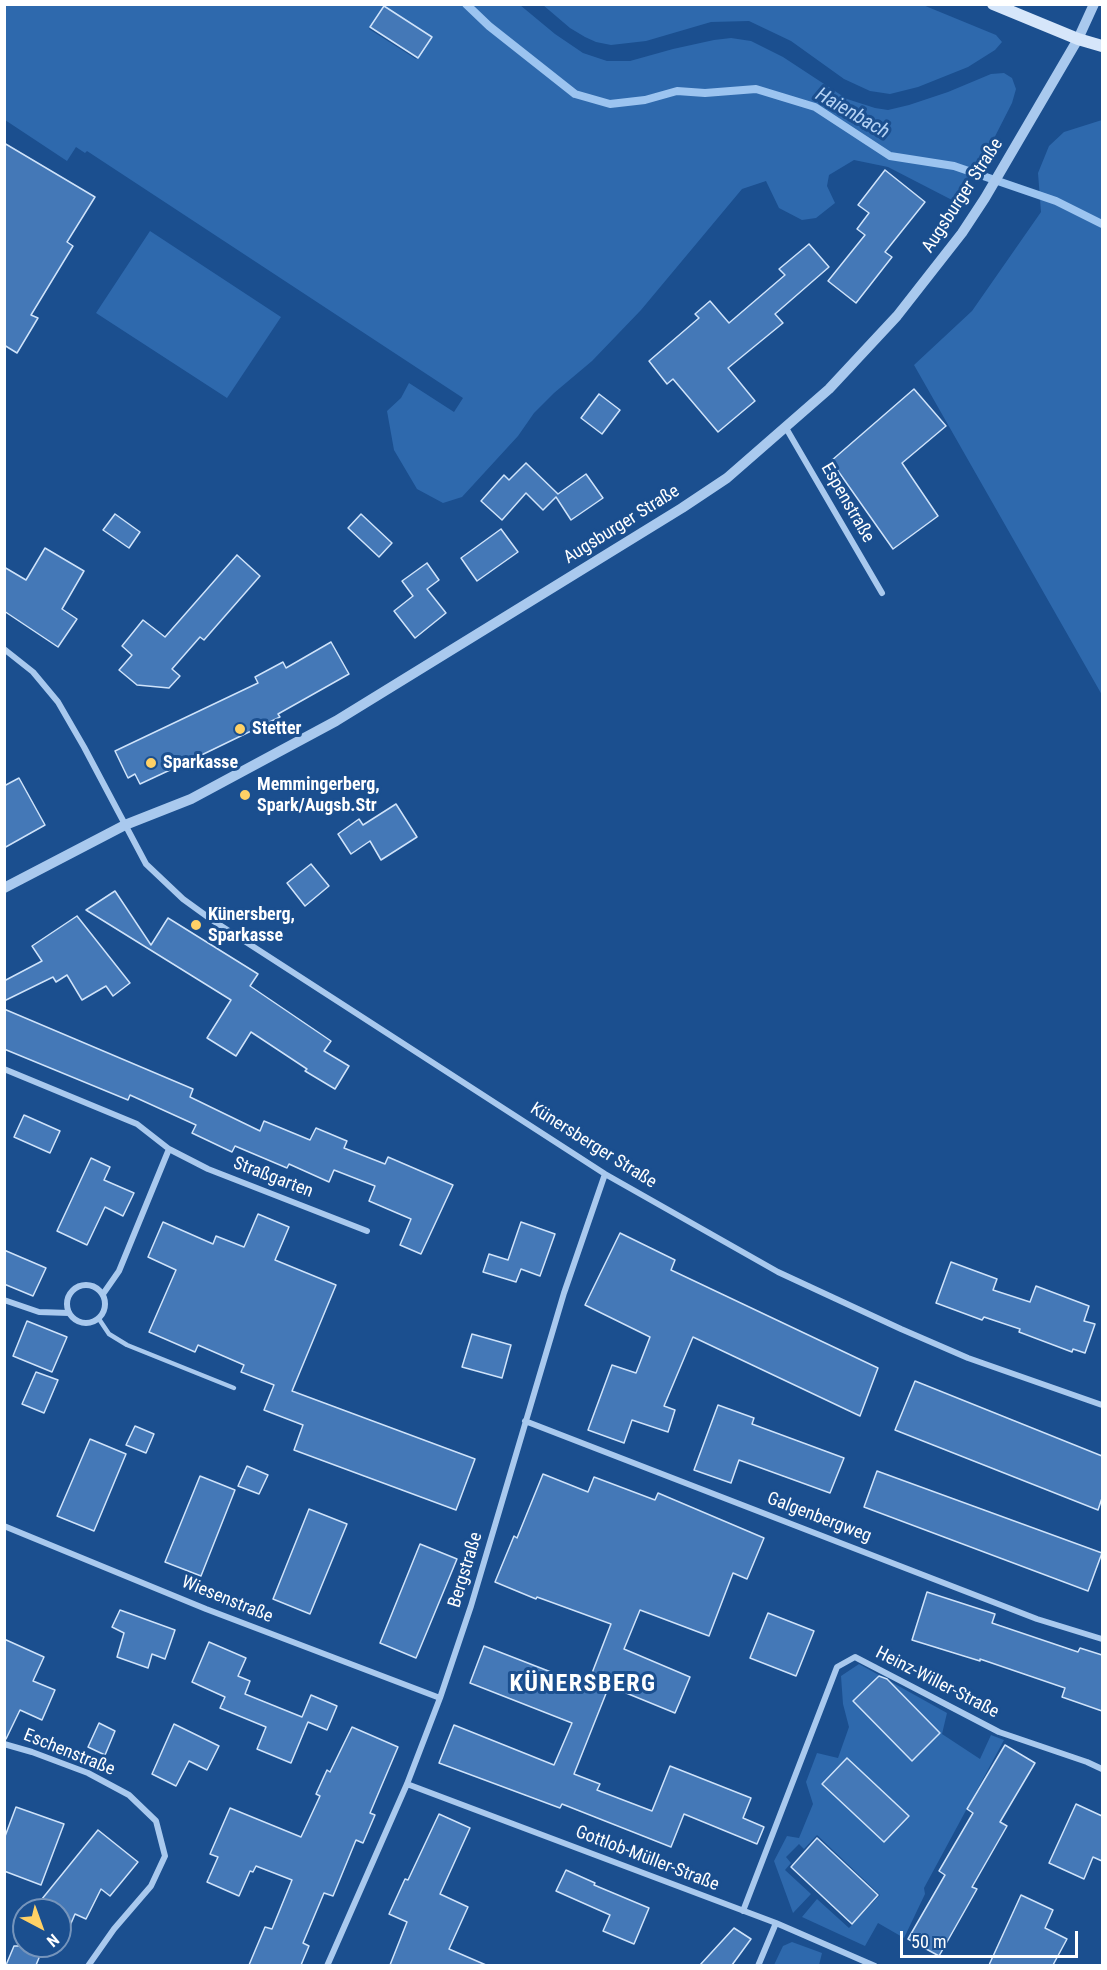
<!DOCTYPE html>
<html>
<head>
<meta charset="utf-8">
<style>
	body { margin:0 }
	#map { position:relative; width:1107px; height:1970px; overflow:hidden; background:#1b4f8f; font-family:"Roboto Condensed",sans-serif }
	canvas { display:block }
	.frame { position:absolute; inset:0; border:6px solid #fff; pointer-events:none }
	.north { position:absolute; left:12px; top:1898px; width:60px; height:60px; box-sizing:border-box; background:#1b4f8f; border:2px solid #7695bc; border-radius:50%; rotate:139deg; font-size:16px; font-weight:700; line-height:24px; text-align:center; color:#fff }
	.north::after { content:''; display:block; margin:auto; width:21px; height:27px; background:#ffd166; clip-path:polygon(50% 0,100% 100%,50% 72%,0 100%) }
	.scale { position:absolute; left:900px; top:1931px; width:178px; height:27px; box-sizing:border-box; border:3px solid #fff; border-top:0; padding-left:8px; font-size:18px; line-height:21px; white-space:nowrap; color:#fff; -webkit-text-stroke:4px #1b4f8f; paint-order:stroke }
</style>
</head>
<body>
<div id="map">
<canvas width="1107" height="1970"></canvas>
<div class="frame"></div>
<div class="north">N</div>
<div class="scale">50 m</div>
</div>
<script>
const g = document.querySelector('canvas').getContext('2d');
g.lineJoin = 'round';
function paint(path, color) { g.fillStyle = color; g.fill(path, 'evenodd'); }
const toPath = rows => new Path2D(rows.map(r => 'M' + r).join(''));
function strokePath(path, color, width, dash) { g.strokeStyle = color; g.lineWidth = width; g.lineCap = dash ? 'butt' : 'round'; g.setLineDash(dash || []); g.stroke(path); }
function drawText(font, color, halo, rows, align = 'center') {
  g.font = font + ' "Roboto Condensed",sans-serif'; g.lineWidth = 6; g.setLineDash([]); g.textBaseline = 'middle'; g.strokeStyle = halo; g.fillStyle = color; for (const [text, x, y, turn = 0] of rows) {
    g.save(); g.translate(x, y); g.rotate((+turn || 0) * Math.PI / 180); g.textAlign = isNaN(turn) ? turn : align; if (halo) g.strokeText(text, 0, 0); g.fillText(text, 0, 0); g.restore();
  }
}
paint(toPath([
	[4,5,520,5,555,34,583,53,607,61,630,61,673,49,714,40,731,38,751,41,783,57,847,99,875,108,888,110,909,105,948,92,991,74,1004,73,1012,78,1016,89,1012,103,983,160,962,189,952,200,888,167,854,160,829,175,827,186,835,203,816,218,802,220,779,208,766,181,742,189,641,310,592,361,554,393,534,413,518,436,462,497,443,503,417,489,394,450,387,411,401,398,409,383,454,412,463,398,87,151,85,153,76,147,67,161,5,120],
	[384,6,431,37,416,59,369,29],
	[543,5,923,5,996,35,1002,42,995,50,968,67,918,87,890,94,870,91,844,79,791,41,749,21,711,22,646,41,611,45,596,42,585,37,570,28],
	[1102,120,1102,695,914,365,972,311,1041,212,1038,173,1049,146,1064,132],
	[150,231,281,317,227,398,96,313],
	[859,1664,947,1713,942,1734,980,1759,991,1735,1004,1740,924,1888,925,1894,904,1938,878,1923,865,1946,802,1917,817,1899,849,1928,880,1895,817,1835,804,1849,799,1844,786,1857,791,1863,785,1870,811,1894,793,1913,774,1861,787,1836,799,1838,813,1804,806,1782,817,1753,838,1758,849,1727,843,1704,841,1676],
	[792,1942,822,1953,819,1965,774,1965,783,1946]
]), '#2e69ad');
strokePath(toPath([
	[466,4,489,26,575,94,610,104,645,100,677,91,705,93,756,89,815,107,890,156,954,166,1056,201,1102,224]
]), '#9cc4f0', 8);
const building = toPath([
	[384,6,432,37,418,58,370,27,384,6],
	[4,143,95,197,67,242,73,246,31,315,38,318,17,353,4,345,4,143],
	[885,170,925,202,885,252,892,257,856,303,828,281,865,235,857,229,869,213,858,205,885,170],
	[809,244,829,267,775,314,783,323,728,368,755,401,718,432,673,379,667,384,649,361,699,318,695,314,710,301,729,323,785,275,779,269,809,244],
	[914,389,946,426,902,463,938,516,893,549,831,461,914,389],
	[599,394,620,410,602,434,581,418,599,394],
	[526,463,558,494,586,474,603,498,571,520,556,497,543,510,526,493,502,520,481,501,504,475,509,480,526,463],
	[115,514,140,532,129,548,103,530,115,514],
	[361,514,392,543,379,557,348,528,361,514],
	[501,529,518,552,477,581,461,558,501,529],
	[45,548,84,571,62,609,77,619,58,647,4,611,4,567,26,580,45,548],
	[237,555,260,576,204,640,200,637,172,669,180,676,169,688,137,685,119,670,132,655,122,646,143,620,165,637,237,555],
	[427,563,439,580,427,589,446,613,415,638,394,611,413,596,402,581,427,563],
	[331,642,349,674,278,714,280,717,185,763,140,784,135,774,128,778,115,751,258,683,255,677,283,662,286,668,331,642],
	[19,778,45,825,4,848,4,786,19,778],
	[396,804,417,837,381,860,370,841,351,854,338,834,359,819,363,825,396,804],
	[311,864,329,886,305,906,287,883,311,864],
	[115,891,151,945,168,918,258,974,250,986,331,1041,324,1051,349,1066,335,1089,305,1071,307,1069,251,1032,236,1056,207,1038,231,1000,86,910,115,891],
	[77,916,130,983,113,996,106,986,82,1000,67,975,56,982,53,977,4,1001,4,981,42,961,32,946,77,916],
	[4,1009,193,1089,190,1097,260,1131,264,1121,310,1140,316,1128,347,1141,344,1148,385,1164,388,1157,453,1185,421,1254,400,1245,411,1219,369,1201,375,1186,334,1170,329,1182,289,1164,287,1168,235,1146,232,1152,192,1133,196,1125,130,1095,128,1100,4,1049,4,1009],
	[24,1115,60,1131,50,1153,14,1137,24,1115],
	[91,1158,110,1167,104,1180,134,1193,123,1216,105,1207,87,1245,57,1231,91,1158],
	[258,1214,289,1227,275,1260,336,1285,292,1391,475,1459,456,1510,294,1450,303,1425,264,1410,274,1385,241,1372,244,1365,198,1345,195,1352,149,1332,176,1270,148,1257,163,1222,213,1244,216,1236,244,1247,258,1214],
	[521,1222,555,1234,540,1276,521,1269,516,1282,483,1272,489,1254,508,1260,521,1222],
	[620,1233,675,1260,671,1270,878,1368,860,1416,693,1337,664,1406,675,1410,668,1432,632,1420,624,1443,588,1430,612,1365,636,1373,650,1337,585,1305,620,1233],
	[4,1250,46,1268,33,1296,4,1284,4,1250],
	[951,1262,997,1279,993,1290,1030,1302,1036,1286,1089,1306,1084,1321,1095,1324,1085,1353,1073,1349,1072,1352,1019,1332,1020,1329,984,1317,982,1320,936,1303,951,1262],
	[27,1321,67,1337,52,1372,13,1356,27,1321],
	[472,1334,511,1345,502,1378,462,1367,472,1334],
	[36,1372,58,1380,44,1413,22,1404,36,1372],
	[915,1381,1102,1456,1102,1498,1098,1510,895,1430,915,1381],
	[718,1405,754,1418,752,1424,844,1458,830,1493,739,1460,731,1483,694,1470,718,1405],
	[135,1426,154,1434,146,1453,126,1445,135,1426],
	[90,1439,126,1454,94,1531,57,1516,90,1439],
	[247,1466,268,1475,259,1494,238,1486,247,1466],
	[877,1471,1102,1553,1088,1591,864,1507,877,1471],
	[543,1474,588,1492,594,1477,655,1500,658,1493,764,1538,747,1579,733,1573,709,1636,640,1610,624,1649,690,1677,675,1713,609,1686,574,1774,600,1784,597,1790,652,1811,670,1766,751,1798,743,1818,764,1827,757,1844,684,1814,671,1847,562,1804,560,1808,439,1763,454,1725,554,1765,572,1723,470,1683,484,1646,587,1686,611,1624,537,1597,536,1599,495,1582,514,1536,517,1538,543,1474],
	[200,1476,235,1490,201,1576,165,1562,200,1476],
	[309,1509,347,1524,310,1614,273,1599,309,1509],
	[420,1544,457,1559,416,1658,380,1643,420,1544],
	[927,1592,995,1614,992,1623,1078,1652,1080,1648,1102,1655,1102,1711,1062,1697,1065,1688,980,1659,980,1661,912,1640,927,1592],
	[120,1610,175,1630,165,1659,152,1654,148,1668,117,1657,124,1633,112,1627,120,1610],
	[768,1613,814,1631,796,1676,750,1658,768,1613],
	[4,1639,44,1657,33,1681,55,1690,42,1720,20,1710,6,1739,4,1739,4,1639],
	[209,1642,246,1658,238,1676,250,1681,245,1694,302,1717,311,1695,337,1706,327,1730,308,1722,291,1763,257,1749,266,1727,220,1708,225,1697,192,1682,209,1642],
	[879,1676,887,1679,940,1733,912,1761,853,1701,879,1676],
	[99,1723,115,1731,105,1755,88,1747,99,1723],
	[174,1724,219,1746,207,1770,189,1761,176,1786,152,1774,174,1724],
	[352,1727,398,1747,370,1813,375,1815,363,1843,356,1840,333,1896,324,1893,303,1943,309,1946,301,1965,249,1965,265,1927,272,1929,292,1880,256,1866,253,1872,250,1871,239,1896,207,1882,218,1857,210,1854,230,1808,301,1837,320,1796,316,1794,327,1770,330,1772,352,1727],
	[1005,1745,1035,1763,1000,1822,1007,1826,972,1887,977,1889,939,1956,908,1939,945,1875,939,1871,973,1813,967,1809,1005,1745],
	[847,1758,909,1816,884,1842,822,1784,847,1758],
	[1076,1804,1102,1816,1102,1861,1093,1857,1084,1879,1049,1863,1076,1804],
	[16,1807,64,1824,41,1885,4,1871,4,1839,16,1807],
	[439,1814,470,1828,440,1894,468,1907,449,1949,486,1965,390,1965,407,1922,389,1914,405,1879,408,1880,439,1814],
	[98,1830,138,1862,110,1896,101,1889,86,1919,75,1914,60,1949,60,1910,33,1910,98,1830],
	[817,1838,878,1895,852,1924,791,1867,817,1838],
	[566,1870,595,1883,594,1885,649,1908,634,1944,603,1931,610,1915,556,1891,566,1870],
	[1021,1895,1053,1910,1045,1928,1067,1939,1053,1965,989,1965,1021,1895],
	[734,1928,751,1939,732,1965,700,1965,734,1928],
	[14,1946,44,1946,36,1965,6,1965,14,1946]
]);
paint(building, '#4478b7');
strokePath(building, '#cfe3fa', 1.5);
strokePath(toPath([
	[99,1319,109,1334,127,1345,234,1388]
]), '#a9c9ee', 4.5);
strokePath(toPath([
	[786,428,882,593],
	[4,649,33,672,58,702,84,747,146,864,183,899,212,920,605,1174,778,1272,901,1329,968,1358,1102,1405],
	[4,1069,137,1124,169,1149,208,1169,367,1231],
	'67 1304a19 19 0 1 1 38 0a19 19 0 1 1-38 0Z',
	[103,1294,119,1271,169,1149],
	[4,1300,39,1312,69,1313],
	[525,1421,1037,1619,1102,1639],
	[4,1526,206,1609,440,1698],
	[4,1744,32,1752,88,1773,129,1795,156,1821,165,1856,151,1886,114,1929,88,1966],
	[407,1784,776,1923,875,1966],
	[743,1911,837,1667,855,1657,999,1732,1087,1762,1102,1769],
	[327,1966,407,1784,440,1698,471,1606,564,1293,605,1174],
	[758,1966,776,1923]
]), '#a9c9ee', 6);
strokePath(toPath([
	[4,888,125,825,191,799,336,721,682,508,727,478,829,389,897,316,962,233,985,198,1078,39,1094,4]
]), '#a9c9ee', 10);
strokePath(toPath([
	[993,4,1078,39,1102,46]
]), '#d6e6fa', 12);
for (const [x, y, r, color] of [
	[240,729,6,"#ffd166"],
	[151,763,6,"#ffd166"],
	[245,795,6,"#ffd166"],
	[196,925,6,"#ffd166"]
]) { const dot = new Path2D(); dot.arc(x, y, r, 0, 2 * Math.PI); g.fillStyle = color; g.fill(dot); strokePath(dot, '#1b4f8f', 2); }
drawText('18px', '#fff', '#1b4f8f', [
	["Augsburger Straße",963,196,-57],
	["Espenstraße",847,503,60],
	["Augsburger Straße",622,525,-32],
	["Künersberger Straße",593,1146,32],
	["Straßgarten",273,1178,21],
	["Galgenbergweg",819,1518,21],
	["Bergstraße",466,1570,-73],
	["Wiesenstraße",227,1600,22],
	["Heinz-Willer-Straße",937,1683,27],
	["Eschenstraße",69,1753,22],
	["Gottlob-Müller-Straße",647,1859,21]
]);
drawText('bold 18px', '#fff', '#1b4f8f', [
	["Stetter",252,729],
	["Sparkasse",163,763],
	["Memmingerberg,",257,785],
	["Spark/Augsb.Str",257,806],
	["Künersberg,",208,915],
	["Sparkasse",208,936]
], 'left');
drawText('italic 20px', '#b5d3f5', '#1b4f8f', [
	["Haienbach",852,114,30]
]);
g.letterSpacing = '1.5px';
drawText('bold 24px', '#fff', '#1b4f8f', [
	["KÜNERSBERG",583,1685]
]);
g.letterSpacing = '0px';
</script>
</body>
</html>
